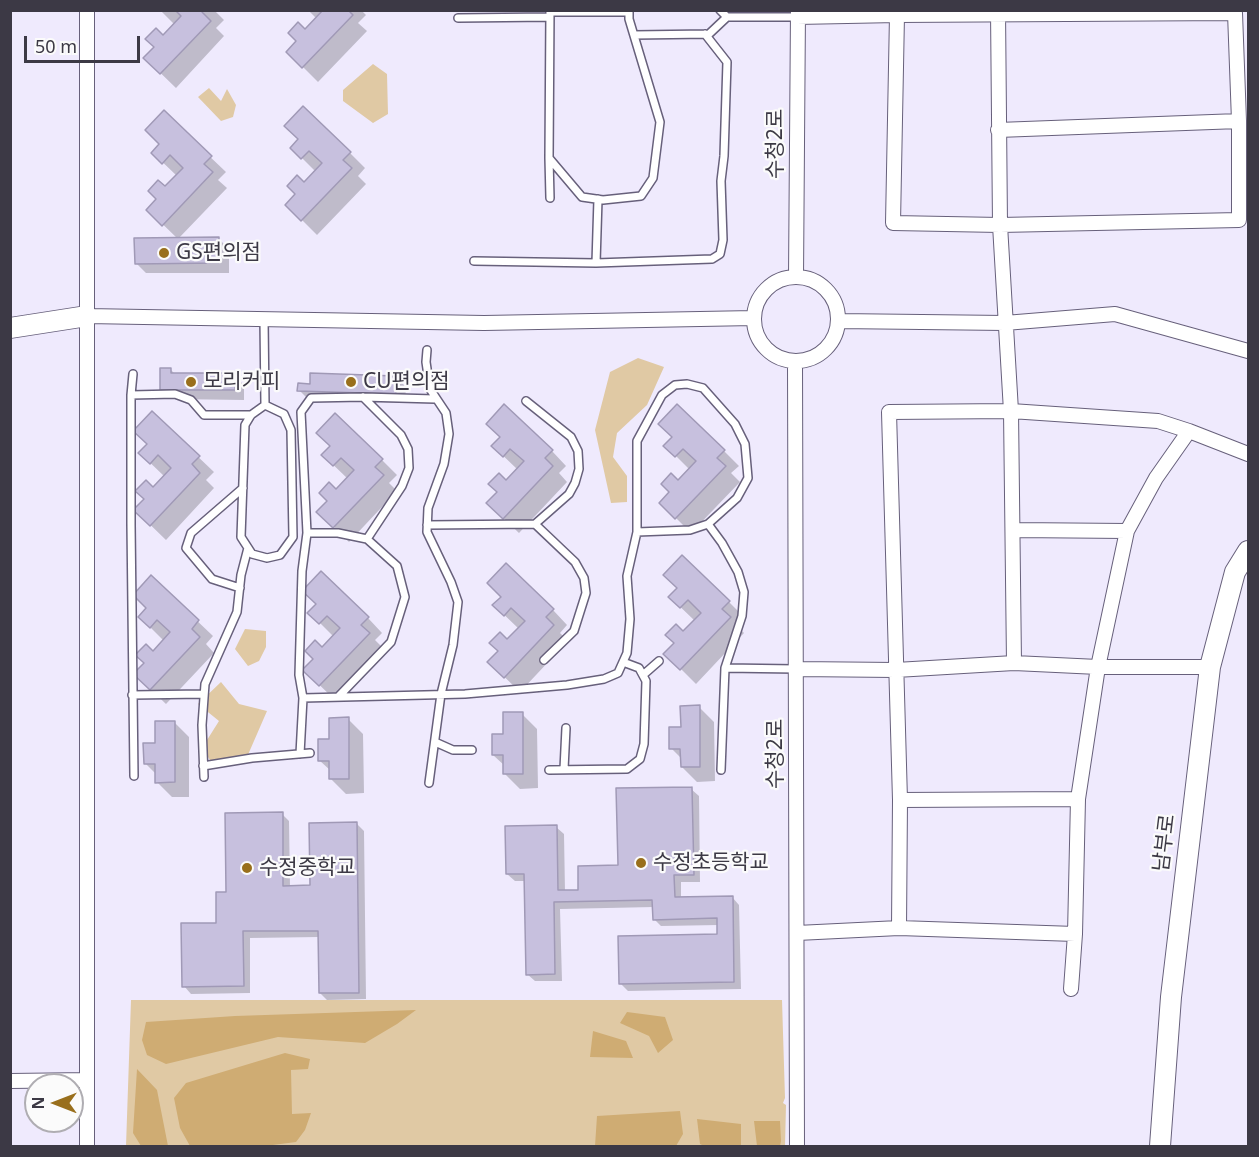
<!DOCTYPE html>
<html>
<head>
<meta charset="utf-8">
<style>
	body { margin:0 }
	#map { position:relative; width:1259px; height:1157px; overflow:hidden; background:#efeafd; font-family:"Noto Sans",sans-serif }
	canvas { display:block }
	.frame { position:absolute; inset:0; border:12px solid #3c3945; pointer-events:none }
	.north { position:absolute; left:24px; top:1073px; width:60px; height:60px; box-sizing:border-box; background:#fbfbfb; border:2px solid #afadb2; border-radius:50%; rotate:270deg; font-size:16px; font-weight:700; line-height:24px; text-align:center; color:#3c3945 }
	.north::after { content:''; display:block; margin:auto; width:21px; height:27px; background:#996f1c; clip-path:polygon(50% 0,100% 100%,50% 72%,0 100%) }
	.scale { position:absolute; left:24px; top:36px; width:116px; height:27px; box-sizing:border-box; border:3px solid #3c3945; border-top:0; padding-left:8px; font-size:18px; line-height:21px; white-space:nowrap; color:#3c3945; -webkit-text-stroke:4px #fbfbfb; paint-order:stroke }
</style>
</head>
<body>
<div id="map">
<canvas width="1259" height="1157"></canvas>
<div class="frame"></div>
<div class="north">N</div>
<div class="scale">50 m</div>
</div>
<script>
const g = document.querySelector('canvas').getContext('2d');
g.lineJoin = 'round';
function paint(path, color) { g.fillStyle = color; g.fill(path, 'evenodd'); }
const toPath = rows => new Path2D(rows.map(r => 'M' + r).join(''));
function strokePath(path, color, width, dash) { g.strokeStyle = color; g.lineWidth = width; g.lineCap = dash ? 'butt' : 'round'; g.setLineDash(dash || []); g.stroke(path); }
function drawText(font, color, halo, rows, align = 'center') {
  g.font = font + ' "Noto Sans","Noto Sans KR",sans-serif'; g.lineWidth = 4.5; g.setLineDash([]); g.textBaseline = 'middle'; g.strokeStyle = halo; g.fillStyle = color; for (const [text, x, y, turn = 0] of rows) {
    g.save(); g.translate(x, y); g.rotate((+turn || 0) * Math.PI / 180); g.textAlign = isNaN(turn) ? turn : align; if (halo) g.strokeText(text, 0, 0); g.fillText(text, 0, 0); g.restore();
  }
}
paint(toPath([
	[373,64,387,74,388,114,373,123,343,101,343,90],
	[209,88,221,101,227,89,236,105,233,117,221,121,198,97],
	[638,358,664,367,647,405,617,433,613,457,627,476,627,502,611,503,595,430,610,372],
	[245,629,266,631,266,647,259,661,248,666,235,649],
	[221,682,239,704,267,711,247,757,216,769,202,748,219,721,198,704],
	[131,1000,782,1000,785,1098,783,1103,786,1105,785,1146,126,1146]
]), '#e0c9a4');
paint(toPath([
	[416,1010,397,1024,365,1043,278,1037,166,1064,147,1055,142,1040,146,1022,235,1016],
	[627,1012,665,1017,673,1040,658,1053,649,1036,620,1023],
	[593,1031,626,1041,633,1058,590,1057],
	[285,1053,310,1059,308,1069,291,1070,292,1114,311,1113,305,1130,296,1142,265,1146,190,1146,180,1128,174,1098,186,1083],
	[137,1069,157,1090,168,1146,141,1146,133,1133],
	[680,1111,683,1134,676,1146,595,1146,597,1116],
	[697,1119,741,1124,741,1146,704,1146,700,1144],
	[754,1121,780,1121,781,1141,780,1146,757,1146]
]), '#cfac73');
paint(toPath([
	[160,10,214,10,224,20,216,28,224,36,176,88,145,58,175,25],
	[308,10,361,10,366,15,358,23,367,31,318,82,288,52,317,19],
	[164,113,226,172,218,180,227,188,178,239,219,239,229,249,229,273,146,273,136,263,178,239,148,210,177,176,153,153,161,144],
	[292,148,350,153,365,168,358,176,366,184,317,235,287,205,316,172],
	[171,370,176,375,234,375,244,385,244,400,171,399,161,389],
	[396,377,406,387,405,403,309,400,299,390,312,385],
	[152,413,214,472,206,480,214,488,166,540,135,510,165,477,140,453,148,444],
	[493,446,552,451,566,466,559,473,567,482,519,533,488,503,518,470],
	[666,446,724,451,739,466,731,473,740,482,691,533,661,503,690,470],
	[323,455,382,460,397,475,389,483,397,491,349,542,319,512,348,479],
	[151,577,213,636,206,644,214,653,166,704,135,674,164,641,140,617,148,608],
	[670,597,729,602,744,617,736,625,744,633,696,684,666,654,695,621],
	[494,605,553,610,567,625,560,633,568,641,520,692,489,662,519,629],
	[310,613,368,618,382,633,375,640,384,649,335,700,304,670,334,637],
	[699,707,714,722,715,781,697,782,682,767,682,759,671,748,682,729],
	[522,714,537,729,538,788,520,789,505,774,505,766,493,755,505,736],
	[348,719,363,734,364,793,346,794,331,779,331,771,319,760,331,741],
	[174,722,189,737,189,797,172,797,157,782,157,775,145,763],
	[691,789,699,796,700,882,681,882,681,898,732,897,739,905,741,989,628,991,621,984,719,936,719,925,661,926,654,919,654,907,560,909,562,981,535,981,527,974,525,881,515,881,507,874,556,827,564,834,565,892,580,891,619,867],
	[282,814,289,821,290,887,311,887,357,824,364,831,366,999,327,1000,320,993,319,937,250,938,250,993,191,994,184,986,218,924,227,894]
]), '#0003');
const building = toPath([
	[175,10,204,10,202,12,211,21,160,74,143,58,154,47,145,39,156,28,163,35,181,16,175,10],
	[348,10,353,15,302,68,286,52,296,41,288,33,298,22,305,29,323,10,348,10],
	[303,106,351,152,343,160,352,168,301,221,285,205,295,194,287,186,297,175,304,182,322,163,309,151,301,159,290,148,298,139,284,126,303,106],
	[164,110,212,156,204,164,213,172,162,226,146,210,156,199,148,191,158,180,165,186,183,168,170,155,162,164,151,153,159,144,145,130,164,110],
	[219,237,219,263,135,264,134,238,219,237],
	[160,368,171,368,171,373,235,373,235,390,160,390,160,368],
	[310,373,396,376,396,394,297,391,298,383,310,384,310,373],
	[504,404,553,450,545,458,553,466,503,519,486,503,497,492,488,484,499,473,506,480,524,461,510,449,503,457,491,446,500,437,486,424,504,404],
	[677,404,725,450,717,458,726,466,675,519,659,503,669,492,661,484,671,473,678,480,696,461,683,449,675,457,663,446,672,437,658,424,677,404],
	[152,411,200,456,192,464,200,473,150,526,133,510,144,499,135,491,146,480,153,487,171,468,158,455,150,464,138,453,147,444,133,431,152,411],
	[335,413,383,459,375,467,384,475,333,528,316,512,327,501,319,493,329,482,336,489,354,470,341,458,333,466,321,455,330,446,316,433,335,413],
	[682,555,730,601,722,609,731,617,680,670,663,654,674,643,665,635,676,624,683,631,701,613,688,600,680,608,668,597,677,588,663,575,682,555],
	[506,563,554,609,546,617,554,625,504,678,487,662,498,651,489,643,500,632,507,639,525,621,511,608,504,616,492,605,501,597,487,583,506,563],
	[321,571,369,617,361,625,370,633,319,686,302,670,313,659,305,651,315,640,322,647,340,628,327,616,319,624,307,613,316,604,302,591,321,571],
	[151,575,199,620,192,629,200,637,150,690,133,674,144,663,135,655,146,644,153,651,170,632,157,620,150,628,138,617,146,608,133,595,151,575],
	[700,705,700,767,681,767,680,749,669,749,669,727,681,727,680,706,700,705],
	[503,712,523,712,523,774,503,774,503,755,492,755,492,734,503,734,503,712],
	[349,717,349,779,329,779,329,761,318,761,318,739,329,739,329,718,349,717],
	[155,721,175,721,175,782,155,783,155,764,144,764,143,743,155,743,155,721],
	[692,787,694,875,674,875,675,897,733,896,734,982,619,984,618,936,717,934,717,918,653,920,652,900,554,902,555,974,526,975,524,874,506,874,505,826,557,825,558,890,578,890,578,866,618,865,616,788,692,787],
	[283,812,283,886,310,885,309,823,357,822,359,993,319,993,318,931,243,931,244,986,182,987,181,923,216,923,216,892,226,892,225,813,283,812]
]);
paint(building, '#c7c0de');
strokePath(building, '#a099b6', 1.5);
const lane = toPath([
	[550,10,549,158,582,197,603,200,641,196,653,178,660,122,629,19,629,10],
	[720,10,727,17,797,17],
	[550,12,629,12],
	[458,18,550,17],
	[634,35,709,34,727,17],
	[549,158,550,198],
	[474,261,596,263,712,259,720,254,723,240,721,181,724,156,727,62,705,34],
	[596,263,598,199],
	[264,319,265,405],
	[427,350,426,362,430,389,446,413,449,434,444,464,428,508,427,532,451,582,458,602,453,645,441,694,429,783],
	[133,374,131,395,131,524,134,776],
	[131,395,175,394,191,400,204,415,251,415],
	[363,397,401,435,408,449,409,468,402,486,367,539],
	[265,405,284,414,291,430,293,537,280,555,267,558,252,554,241,537,245,425,251,415,265,405],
	[535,524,575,562,584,578,586,593,574,631,544,660],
	[708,524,722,543,738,572,744,592,742,616,725,668,721,770],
	[427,525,535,524,569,494,575,483,579,469,578,451,571,437,526,401],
	[307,533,338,533,367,539,397,566,405,597,391,642,339,696],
	[240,588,212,579,186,548,191,533,243,488],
	[725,668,796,669],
	[643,675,659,661],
	[132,695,204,694],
	[303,698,465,694,567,685,604,679,618,673,627,653,630,619,627,576,637,532,637,441,662,395,675,385,687,384,703,388,735,424,745,444,748,478,737,498,708,524,690,530,637,532],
	[435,742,453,750,472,750],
	[300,754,303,698,299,675,302,571,307,533,301,412,311,398,363,397,435,399],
	[203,766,252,758,310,753],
	[564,769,566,728],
	[549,770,627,769,640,759,644,744,646,681,639,668,623,662],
	[204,777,202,725,205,684,237,612,241,575,248,548]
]);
const street = toPath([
	[87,10,87,1146],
	[998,10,1000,225,1011,411,1014,663],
	[797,17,897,15,1235,13,1239,121,1239,220,1000,225,893,223,897,15,897,10],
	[998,130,1239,121],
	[796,277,798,10],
	'754 319a42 42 0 1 1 84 0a42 42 0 1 1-84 0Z',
	[87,316,484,323,754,318],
	[838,321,1005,323,1115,314,1248,351],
	[795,361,797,1146],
	[1189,431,1248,454],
	[1014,530,1127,531],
	[796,669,896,670,1014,663,1098,667,1210,667],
	[900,800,1078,799],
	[899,928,900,800,889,412,1011,411,1158,421,1189,431,1156,478,1127,531,1098,667,1078,799,1075,934,1071,989],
	[797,933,899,928,1075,934],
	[10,1081,87,1080]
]);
const secondary = toPath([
	[10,328,87,316],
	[1160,1146,1171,997,1210,667,1235,572,1248,551]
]);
strokePath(lane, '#67607b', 10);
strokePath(street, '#67607b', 16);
strokePath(secondary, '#67607b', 22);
strokePath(lane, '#fff', 7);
strokePath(street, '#fff', 14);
strokePath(secondary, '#fff', 20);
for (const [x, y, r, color] of [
	[164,253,6,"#996f1c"],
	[191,382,6,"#996f1c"],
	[351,382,6,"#996f1c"],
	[641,863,6,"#996f1c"],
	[247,868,6,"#996f1c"]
]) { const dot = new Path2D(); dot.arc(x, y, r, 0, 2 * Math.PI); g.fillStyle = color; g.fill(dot); strokePath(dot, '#fbfbfb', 2); }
drawText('21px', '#3c3945', '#fbfbfb', [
	["수청2로",776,144,-90],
	["수청2로",776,754,-90],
	["남부로",1165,843,-83]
]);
drawText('21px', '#3c3945', '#fbfbfb', [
	["GS편의점",176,253],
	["모리커피",203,382],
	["CU편의점",363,382],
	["수정초등학교",653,863],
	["수정중학교",259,868]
], 'left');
</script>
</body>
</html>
